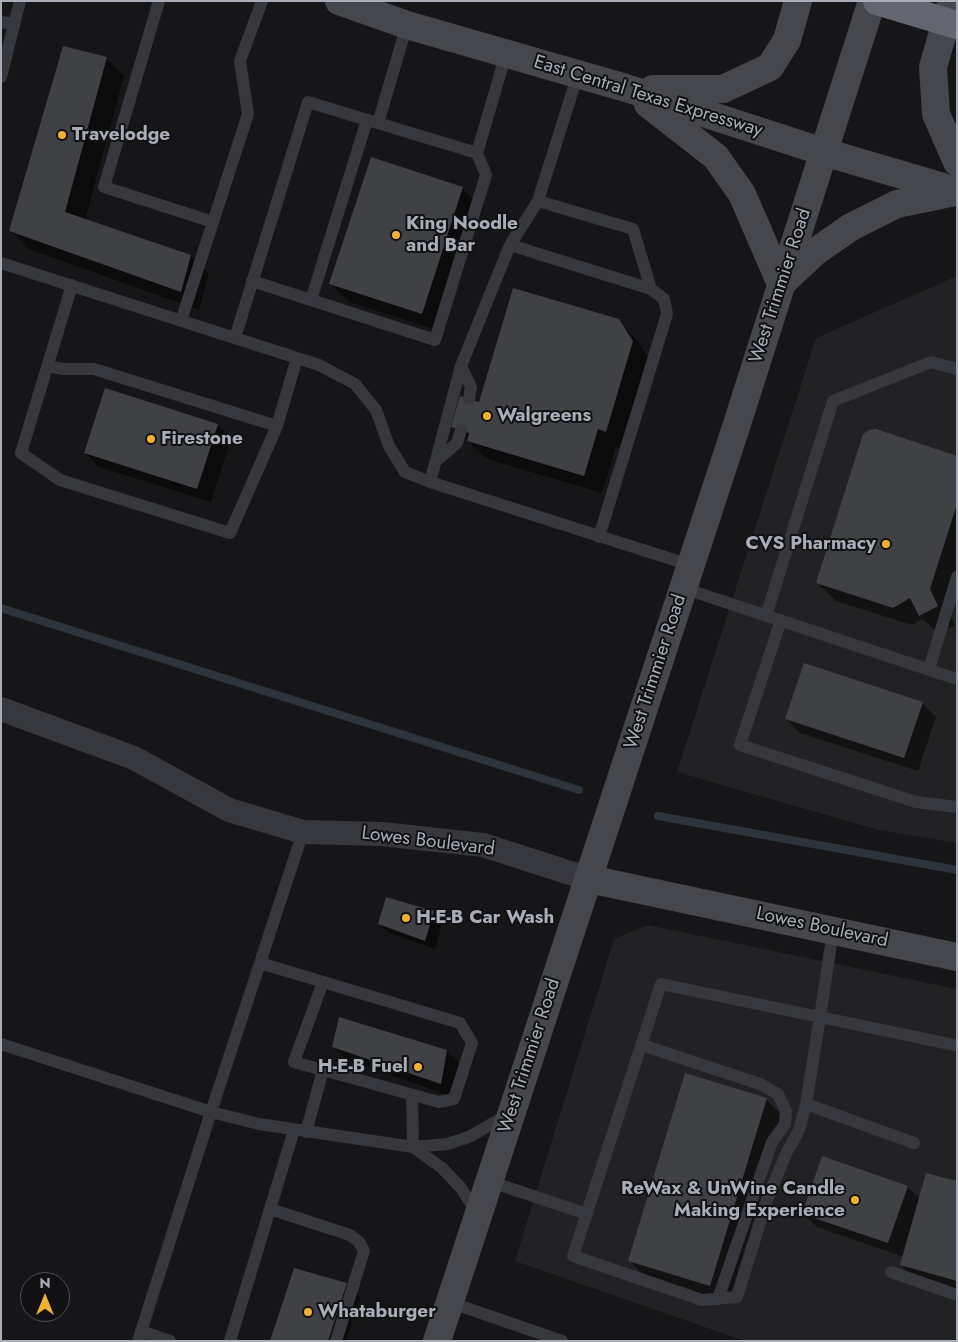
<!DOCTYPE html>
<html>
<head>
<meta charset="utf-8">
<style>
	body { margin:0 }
	#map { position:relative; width:958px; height:1342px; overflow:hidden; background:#161618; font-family:Jost,sans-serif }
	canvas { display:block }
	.frame { position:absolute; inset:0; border:2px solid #a8adb8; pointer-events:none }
	.north { position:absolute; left:20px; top:1272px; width:50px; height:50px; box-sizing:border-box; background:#111113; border:1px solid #4d4f55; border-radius:50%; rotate:0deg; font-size:14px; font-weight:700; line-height:20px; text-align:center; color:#a8adb8 }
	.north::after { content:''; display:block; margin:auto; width:18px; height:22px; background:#f2b134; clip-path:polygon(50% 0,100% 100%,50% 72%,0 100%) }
</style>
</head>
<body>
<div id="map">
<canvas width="958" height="1342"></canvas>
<div class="frame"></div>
<div class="north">N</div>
</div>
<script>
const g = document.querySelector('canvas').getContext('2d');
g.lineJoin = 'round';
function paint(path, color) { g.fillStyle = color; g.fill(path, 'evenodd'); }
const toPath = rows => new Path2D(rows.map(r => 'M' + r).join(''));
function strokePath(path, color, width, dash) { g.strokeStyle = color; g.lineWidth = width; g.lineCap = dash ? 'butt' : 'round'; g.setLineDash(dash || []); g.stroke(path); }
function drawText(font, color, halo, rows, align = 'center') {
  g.font = font + ' Jost,sans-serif'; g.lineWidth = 4; g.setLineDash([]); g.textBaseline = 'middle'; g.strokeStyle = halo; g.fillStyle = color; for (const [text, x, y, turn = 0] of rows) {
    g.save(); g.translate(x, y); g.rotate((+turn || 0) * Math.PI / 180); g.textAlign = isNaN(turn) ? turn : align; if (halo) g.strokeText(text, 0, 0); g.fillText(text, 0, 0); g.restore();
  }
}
paint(toPath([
	[957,276,957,843,879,830,677,772,816,338],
	[648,925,957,989,957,1341,745,1341,515,1261,614,939]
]), '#222225');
paint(toPath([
	[106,58,124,76,85,220,191,256,209,274,199,310,29,249,11,231],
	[462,188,480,206,440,331,349,302,331,284],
	[618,320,636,339,650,360,624,449,616,447,602,493,487,459,452,427,479,404],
	[218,425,231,439,211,502,99,467,85,453],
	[957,457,957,578,947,608,955,625,938,633,923,619,912,625,836,601,817,583],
	[922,703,936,717,918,771,800,733,786,719],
	[433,912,443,921,435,949,389,933,379,924],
	[333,1046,447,1051,461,1065,454,1097,347,1060],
	[766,1100,785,1118,728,1303,647,1279,629,1260],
	[822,1158,908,1187,920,1199,957,1183,957,1293,919,1283,901,1265,904,1257,817,1227,803,1213],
	[346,1284,360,1298,346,1341,272,1341]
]), '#0007');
strokePath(toPath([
	[1,608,579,790],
	[658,816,957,870]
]), '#2c353c', 8);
paint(toPath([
	[63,46,107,57,65,212,191,255,181,292,9,231],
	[371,157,463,187,422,314,329,284],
	[513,288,619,319,633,341,606,432,598,429,584,476,467,441,469,433,451,427,460,396,479,402],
	[105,388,218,424,197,489,84,453],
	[876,429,957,456,957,504,930,589,938,606,919,616,910,598,893,608,816,583,863,434,869,430],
	[804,663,923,702,904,758,785,719],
	[386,897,434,911,425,941,378,924],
	[339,1017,447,1050,441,1084,332,1047],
	[685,1073,767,1098,710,1286,628,1261],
	[822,1156,908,1186,888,1243,802,1214],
	[926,1173,957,1181,957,1281,900,1265],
	[294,1268,347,1283,328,1341,270,1341]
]), '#404145');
strokePath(toPath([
	[159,1,104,187,213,222],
	[1,22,14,24],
	[1,77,20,1],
	[378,123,407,25],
	[538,201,633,229,651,289],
	[510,245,651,289,664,299,667,314,599,537],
	[1,263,319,365,355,384,376,410,389,446,405,472,430,482,690,565],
	[252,281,435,340,486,175,477,153,506,54],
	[72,285,21,453,60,480,230,533,277,426,297,358],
	[311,300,367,120],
	[181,321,248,114,240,61,262,1],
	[235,338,308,102,477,153],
	[48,366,63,369,94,369,277,426],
	[461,366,471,387,469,399],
	[436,461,457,443,461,430],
	[430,482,461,366,510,245,538,201,578,74],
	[683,588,957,679],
	[766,616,833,401,931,362,957,369],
	[781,620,740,745,916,802,957,807],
	[929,669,957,577],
	[833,931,820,1017,806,1104,799,1130,786,1154,767,1200,737,1297,702,1300,573,1256,661,984,820,1017,955,1045],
	[260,963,460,1023,472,1043,454,1099,439,1102,294,1062,323,982],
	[1,1044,211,1112,259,1124,413,1147,447,1144,469,1137,507,1115],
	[642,1045,760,1084,778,1094,786,1111,785,1124,772,1142,718,1299],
	[412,1095,413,1147],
	[806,1104,914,1143],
	[306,1132,323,1070],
	[413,1147,442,1168,461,1188,477,1213],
	[488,1181,587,1214],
	[270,1209,350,1235,359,1242,364,1251,336,1341],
	[891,1272,957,1295],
	[449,1302,562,1341],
	[141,1331,170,1341],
	[138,1341,211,1112,303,832],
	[230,1341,294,1130]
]), '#37383d', 12);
strokePath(toPath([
	[1,709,134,758,229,810,303,832,382,834,483,845,589,879]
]), '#37383d', 24);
strokePath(toPath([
	[339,1,407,25,626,88,824,152,957,191],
	[952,1,933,67,936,114,957,162],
	[653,89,723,89,770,67,787,40,798,1],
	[648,104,716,157,742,194,781,284],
	[782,283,815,252,851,227,897,204,955,192],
	[589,879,957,957],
	[437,1341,736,427,872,1]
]), '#45474d', 28);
strokePath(toPath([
	[877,1,957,25]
]), '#63666e', 28);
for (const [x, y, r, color] of [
	[62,135,5,"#f2b134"],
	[396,235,5,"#f2b134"],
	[487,416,5,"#f2b134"],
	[151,439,5,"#f2b134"],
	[886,544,5,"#f2b134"],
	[406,918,5,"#f2b134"],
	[418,1067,5,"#f2b134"],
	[855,1200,5,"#f2b134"],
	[308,1312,5,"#f2b134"]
]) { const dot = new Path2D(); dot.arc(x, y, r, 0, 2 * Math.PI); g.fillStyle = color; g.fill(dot); strokePath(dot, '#111113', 2); }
drawText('19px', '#a8adb8', '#111113', [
	["East Central Texas Expressway",648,97,17],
	["West Trimmier Road",781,286,-72],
	["West Trimmier Road",656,672,-72],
	["Lowes Boulevard",428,842,7],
	["Lowes Boulevard",822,928,12],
	["West Trimmier Road",530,1056,-72]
]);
drawText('bold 19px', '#a8adb8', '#111113', [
	["Travelodge",72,135],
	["King Noodle",406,224],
	["and Bar",406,246],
	["Walgreens",497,416],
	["Firestone",161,439],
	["CVS Pharmacy",876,544,"right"],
	["H-E-B Car Wash",416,918],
	["H-E-B Fuel",408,1067,"right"],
	["ReWax & UnWine Candle",845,1189,"right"],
	["Making Experience",845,1211,"right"],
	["Whataburger",318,1312]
], 'left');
</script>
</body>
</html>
